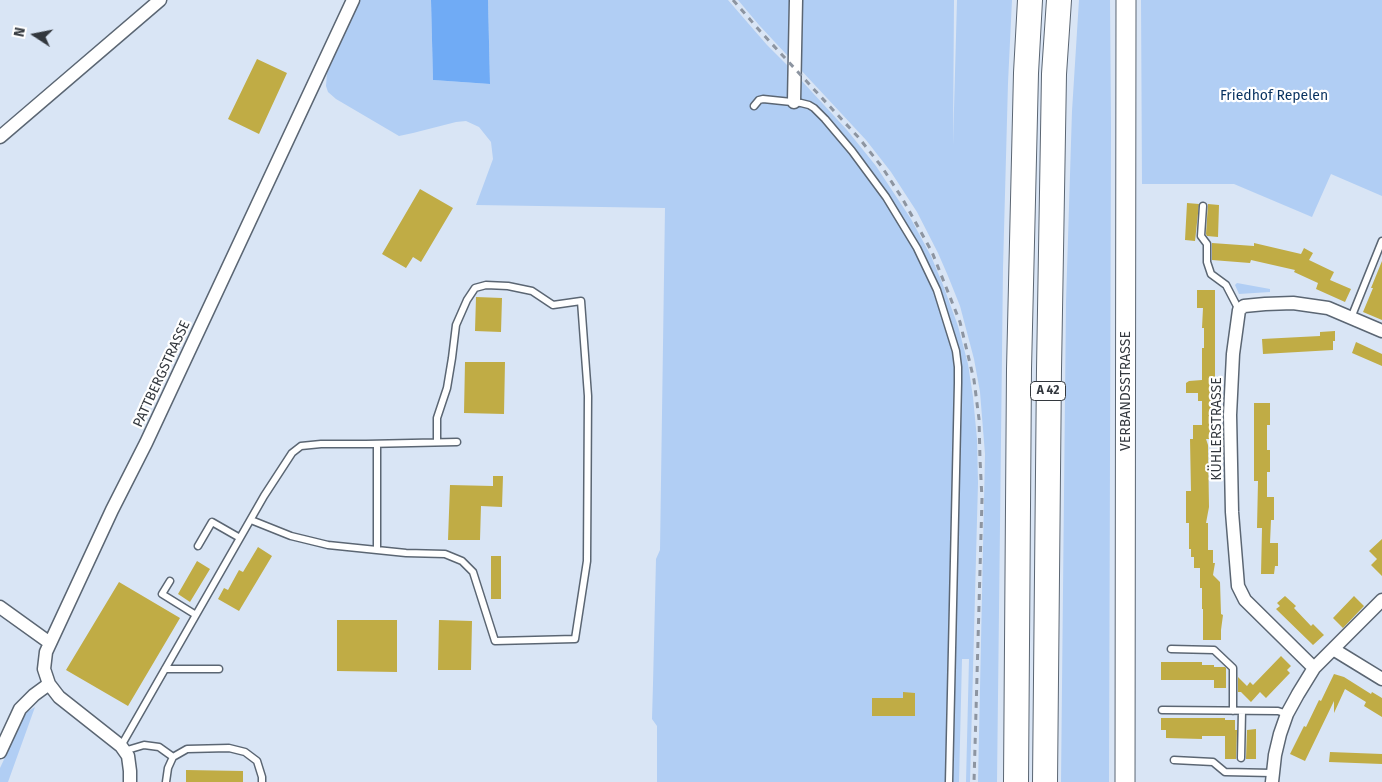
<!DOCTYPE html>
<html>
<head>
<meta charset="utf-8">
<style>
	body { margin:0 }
	#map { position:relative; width:1382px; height:782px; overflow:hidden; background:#d9e5f5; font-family:"Fira Sans",sans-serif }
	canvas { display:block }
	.north { position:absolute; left:10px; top:10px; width:50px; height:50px; -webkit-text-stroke:4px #fff; paint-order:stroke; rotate:281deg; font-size:14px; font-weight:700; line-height:20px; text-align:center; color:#33383e }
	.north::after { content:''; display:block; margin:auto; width:18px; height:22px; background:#33383e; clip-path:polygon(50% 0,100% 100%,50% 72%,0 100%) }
</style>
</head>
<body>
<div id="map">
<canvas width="1382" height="782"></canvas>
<div class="north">N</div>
</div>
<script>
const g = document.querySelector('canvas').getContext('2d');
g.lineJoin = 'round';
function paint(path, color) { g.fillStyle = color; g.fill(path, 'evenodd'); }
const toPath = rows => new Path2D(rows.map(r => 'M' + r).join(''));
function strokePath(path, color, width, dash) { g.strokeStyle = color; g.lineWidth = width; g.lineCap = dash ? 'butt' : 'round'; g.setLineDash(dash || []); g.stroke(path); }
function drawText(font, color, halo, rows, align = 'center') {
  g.font = font + ' "Fira Sans",sans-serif'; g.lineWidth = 4.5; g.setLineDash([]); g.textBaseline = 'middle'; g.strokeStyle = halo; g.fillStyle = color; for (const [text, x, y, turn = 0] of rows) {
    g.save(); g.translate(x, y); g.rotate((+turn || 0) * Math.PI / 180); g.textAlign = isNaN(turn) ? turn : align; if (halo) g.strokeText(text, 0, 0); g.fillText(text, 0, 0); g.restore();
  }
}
paint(toPath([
	[360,0,431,0,433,80,490,84,488,0,728,0,767,45,789,67,847,130,876,166,911,219,931,256,943,285,958,326,968,364,973,397,977,439,978,483,970,782,966,782,969,659,962,659,959,782,657,782,657,726,652,719,653,684,656,559,660,550,665,208,476,205,493,159,491,142,479,127,466,121,456,122,413,133,399,136,336,99,328,92,326,86,327,73],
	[738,0,954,0,953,145,957,0,1012,0,1008,83,1003,268,997,782,978,782,985,454,980,392,974,359,960,306,948,276,938,253,917,212,891,172,866,140,759,25],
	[1079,0,1110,0,1111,128,1109,782,1061,782,1066,302,1072,111],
	[1141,0,1382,0,1382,196,1331,174,1312,217,1234,184,1142,184],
	[1237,283,1270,289,1270,292,1239,294,1235,285],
	[35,707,8,782,0,782,0,768,24,717,27,712]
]), '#b1cef4');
paint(toPath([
	[431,0,488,0,490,84,433,80]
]), '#70abf5');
paint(toPath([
	[257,59,287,73,259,134,228,119],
	[420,189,453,208,421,262,413,257,406,268,382,254],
	[1187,203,1199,204,1195,241,1185,240],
	[1208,204,1219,205,1218,237,1207,236,1206,234],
	[1212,243,1254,246,1254,243,1301,254,1304,248,1313,253,1309,260,1334,272,1330,280,1351,289,1345,302,1316,289,1318,283,1294,272,1295,270,1251,260,1250,263,1212,260],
	[1382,261,1382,320,1363,312,1373,288,1371,288],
	[1197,290,1215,290,1215,439,1206,439,1208,445,1209,507,1206,523,1208,523,1208,550,1213,550,1213,563,1215,563,1213,575,1220,582,1221,614,1223,615,1221,630,1221,640,1203,640,1203,609,1202,609,1202,588,1200,588,1200,568,1194,568,1194,557,1191,557,1191,549,1189,549,1189,523,1186,523,1186,491,1191,491,1190,439,1193,439,1193,425,1202,425,1202,401,1198,401,1198,393,1186,393,1186,383,1189,381,1202,380,1202,348,1204,348,1204,328,1202,328,1203,308,1197,308],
	[476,297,502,298,501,332,475,331],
	[1335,331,1335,341,1333,341,1333,350,1263,354,1262,339,1320,336,1320,332],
	[1356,342,1382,354,1382,366,1352,353],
	[465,362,505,362,504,414,464,413],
	[1254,403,1270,403,1270,425,1267,425,1267,450,1270,450,1270,472,1267,472,1267,497,1274,497,1274,520,1271,520,1270,543,1278,543,1278,566,1275,566,1274,574,1261,574,1262,528,1257,528,1258,481,1254,481],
	[493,476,503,476,502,507,481,506,480,540,448,540,450,485,493,486],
	[1382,539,1382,576,1371,565,1377,559,1369,551],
	[258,547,272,556,239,611,218,599,224,588,228,590,239,570,243,572],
	[491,556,501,556,501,599,491,599],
	[197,561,210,569,190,602,178,594],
	[119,582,180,618,128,706,66,670],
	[1285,596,1296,606,1294,608,1311,626,1313,624,1324,635,1313,645,1276,609,1280,606,1277,603],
	[1354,596,1364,606,1343,628,1333,618],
	[337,620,397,620,397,672,337,671],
	[439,620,472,621,471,670,438,670],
	[1281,656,1291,666,1287,670,1290,673,1266,698,1260,692,1251,702,1241,692,1238,692,1238,677,1247,686,1250,682,1253,685],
	[1161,662,1202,662,1202,665,1214,665,1214,667,1225,667,1226,668,1226,688,1214,688,1214,680,1161,680],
	[1334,674,1344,677,1371,694,1372,692,1382,698,1382,717,1364,706,1366,702,1345,689,1334,713,1334,701,1305,761,1290,754,1304,726,1306,727,1319,700,1321,701],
	[903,692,915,693,915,716,872,716,872,698,903,698],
	[1161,718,1225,718,1225,720,1235,720,1235,730,1237,730,1236,759,1225,759,1225,736,1202,736,1202,739,1166,738,1166,730,1161,730],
	[1256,729,1256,759,1246,759,1247,730],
	[1330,752,1382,754,1382,764,1329,762],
	[186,770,243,771,243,782,186,782]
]), '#c0ac45');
const service = toPath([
	[754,106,759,100,763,99,801,103,809,105,814,108,825,119,852,151,886,197,917,248,937,290,956,351,958,367,958,383,949,782],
	[1203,206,1201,236,1207,244,1207,262,1211,274,1226,285,1239,310],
	[1351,318,1382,241],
	[251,520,291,536,328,545,406,553,445,554,462,561,473,572,495,641,575,639,587,561,588,396,581,301,553,305,532,291,508,286,486,285,475,288,467,300,456,325,452,358,447,388,437,418,437,442],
	[198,546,212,522,240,538],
	[377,550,377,444],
	[170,581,162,594,196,615],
	[1171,649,1214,650,1233,668,1233,711],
	[165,669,219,669],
	[1162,710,1278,711,1287,714],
	[121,746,264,496,292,453,301,446,321,444,366,444,457,442],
	[124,751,144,745,159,747,173,757],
	[1241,758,1242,711],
	[1174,760,1213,762,1225,772,1272,773],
	[166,782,168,768,173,757,187,749,229,748,245,752,257,761,262,777,262,782]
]);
const minor = toPath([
	[794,102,796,0],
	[0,137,160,0],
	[0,607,50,643],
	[1333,649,1382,679],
	[1314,668,1245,600,1238,586,1232,512,1230,415,1233,354,1239,310,1244,306,1265,304,1293,303,1328,308,1382,331],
	[0,752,20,709,34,695,49,684],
	[130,782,130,771,128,756,121,746,59,697,49,684,44,669,46,652,112,510,146,443,353,0],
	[1272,782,1275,755,1280,734,1287,714,1298,694,1314,668,1382,600]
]);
const secondary = toPath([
	[1125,782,1126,0]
]);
const motorway = toPath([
	[1016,782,1019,369,1026,73,1030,0],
	[1045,782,1049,369,1054,74,1059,0]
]);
strokePath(service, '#5b6673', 9);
strokePath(minor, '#5b6673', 15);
strokePath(secondary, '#5b6673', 21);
strokePath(motorway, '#5b6673', 26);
strokePath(service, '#fff', 6);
strokePath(minor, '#fff', 12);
strokePath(secondary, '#fff', 19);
strokePath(motorway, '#fff', 24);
strokePath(toPath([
	[733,0,760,31,859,138,882,167,902,198,932,252,960,322,974,380,979,419,980,459,982,499,974,782]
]), '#8d95a1', 3, [6, 6]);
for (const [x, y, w] of [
	[1048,391,35]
]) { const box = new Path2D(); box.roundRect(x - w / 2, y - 9.5, w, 19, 4); g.fillStyle = '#fff'; g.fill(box); strokePath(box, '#33383e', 1); }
drawText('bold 12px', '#33383e', null, [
	["A 42",1048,391]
]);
drawText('14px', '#07315f', '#fff', [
	["Friedhof Repelen",1274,96]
]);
drawText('14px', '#33383e', '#fff', [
	["PATTBERGSTRASSE",162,374,-65],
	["VERBANDSSTRASSE",1126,391,-90],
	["KÜHLERSTRASSE",1217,429,-90]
]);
</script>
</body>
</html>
